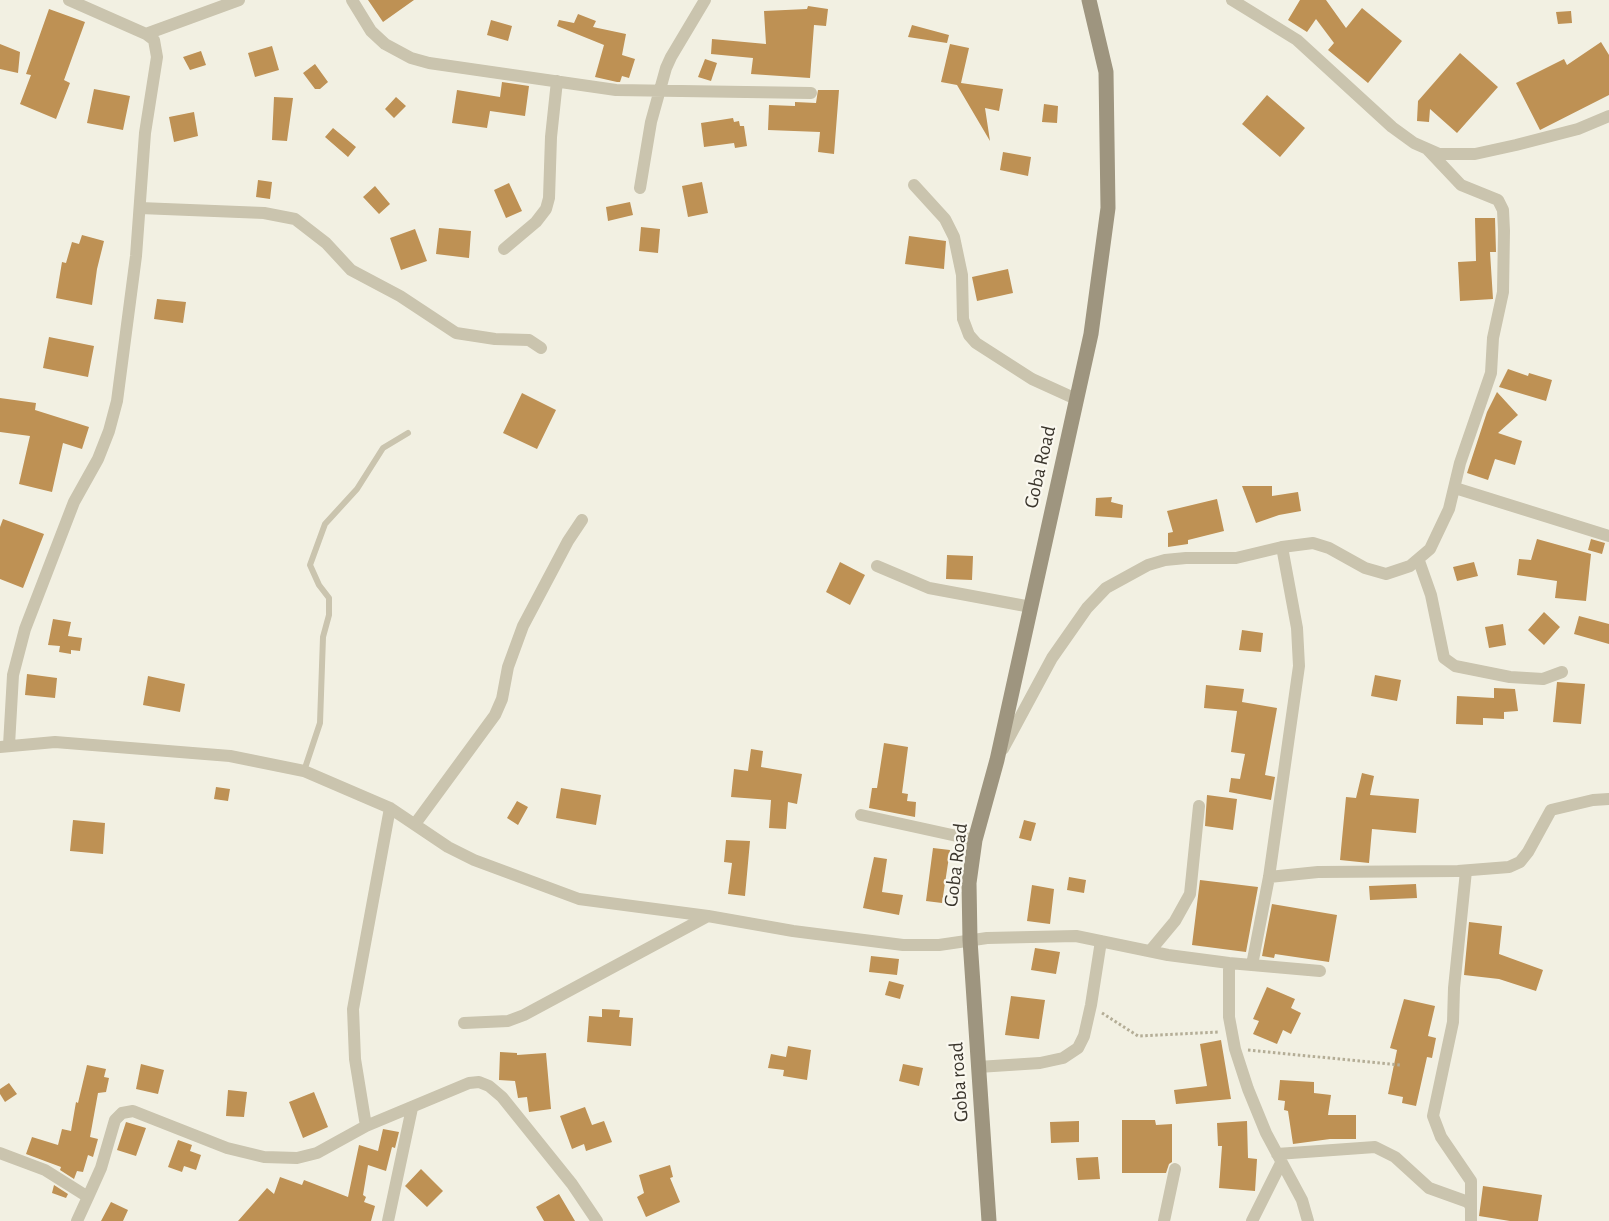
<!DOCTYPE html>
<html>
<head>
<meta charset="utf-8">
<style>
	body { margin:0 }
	canvas { display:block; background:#f2f0e2 }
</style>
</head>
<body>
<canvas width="1609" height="1221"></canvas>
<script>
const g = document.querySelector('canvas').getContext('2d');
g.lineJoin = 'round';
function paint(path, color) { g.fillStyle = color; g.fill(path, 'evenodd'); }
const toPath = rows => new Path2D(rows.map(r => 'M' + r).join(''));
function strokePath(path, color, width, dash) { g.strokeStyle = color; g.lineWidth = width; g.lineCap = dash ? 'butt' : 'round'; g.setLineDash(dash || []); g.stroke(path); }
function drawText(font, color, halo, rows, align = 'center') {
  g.font = font + ' "Alegreya Sans",sans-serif'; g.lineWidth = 4.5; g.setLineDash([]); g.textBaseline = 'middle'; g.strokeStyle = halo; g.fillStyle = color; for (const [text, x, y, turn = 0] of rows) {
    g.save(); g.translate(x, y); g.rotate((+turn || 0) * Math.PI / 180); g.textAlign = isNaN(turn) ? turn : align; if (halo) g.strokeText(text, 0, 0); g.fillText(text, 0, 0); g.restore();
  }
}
paint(toPath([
	[368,0,414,0,383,22],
	[1300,0,1326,0,1346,28,1362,8,1402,41,1368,83,1328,50,1334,43,1316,19,1307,32,1288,20],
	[808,6,828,9,826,26,814,25,810,78,751,74,753,58,711,54,712,39,766,44,764,11,807,9],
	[49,9,85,22,64,80,70,83,56,119,20,104,31,75,26,74],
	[1571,11,1572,23,1558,24,1556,12],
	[578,14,596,21,593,27,626,34,622,55,635,59,629,78,622,76,620,82,617,82,595,77,604,45,557,26,559,20,574,23],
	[491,20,512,26,508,41,487,35],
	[912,25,949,35,947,43,908,37],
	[1601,42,1609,55,1609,95,1540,130,1516,83,1564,59,1567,65],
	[0,44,20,52,18,73,0,69],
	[950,44,969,48,961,83,1003,89,999,111,985,108,990,141,957,85,941,82],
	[272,46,279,70,255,77,248,53],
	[201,51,206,65,190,70,183,57],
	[1460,53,1498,87,1457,133,1430,109,1429,122,1417,121,1418,101],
	[705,59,717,63,711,81,698,77],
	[315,64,328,82,320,89,315,89,303,73],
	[502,82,529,86,525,116,490,111,487,128,452,123,457,90,500,97],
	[94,89,130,96,123,130,87,123],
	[818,90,839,90,834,154,818,152,820,132,768,130,769,105,795,106,795,102,816,103],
	[1267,95,1305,128,1280,157,1242,124],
	[274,97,293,98,287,141,272,140],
	[396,97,406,106,394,118,385,109],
	[1044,104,1058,106,1057,123,1042,122],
	[194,112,198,136,174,142,169,117],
	[733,118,734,122,739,121,740,126,744,126,747,146,735,148,734,143,704,147,701,123],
	[333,128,356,147,348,157,325,137],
	[1003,152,1031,157,1028,176,1000,170],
	[258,180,272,182,270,199,256,197],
	[702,182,708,213,688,217,682,186],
	[509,183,522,211,506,218,494,190],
	[375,186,390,204,379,214,363,197],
	[630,202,633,215,608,221,606,207],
	[1475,218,1495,218,1496,252,1490,252,1493,299,1460,301,1458,262,1476,261],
	[641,227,660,229,658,253,639,251],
	[439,228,471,231,469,258,436,254],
	[415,229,427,261,401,270,390,238],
	[82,235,104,241,97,269,92,305,56,298,62,262,66,263,72,242,79,244],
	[909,236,946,241,944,269,905,264],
	[1008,269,1013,293,977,301,972,277],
	[157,299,186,302,183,323,154,319],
	[49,337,94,346,88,377,43,368],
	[1508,369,1528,376,1529,373,1552,380,1546,401,1499,387],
	[1497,392,1518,415,1498,433,1522,441,1515,465,1495,459,1488,480,1467,473,1487,412],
	[522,393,556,410,537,449,503,433],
	[0,398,36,403,35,410,89,427,82,449,63,443,52,492,19,484,30,436,0,432],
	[1242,486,1272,486,1272,496,1298,492,1301,511,1279,515,1256,523],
	[1112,497,1111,502,1123,505,1122,518,1095,516,1096,498],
	[1217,499,1224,531,1188,540,1188,544,1168,547,1168,533,1173,532,1167,511],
	[3,519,44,534,23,588,0,579,0,527],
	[1537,539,1591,554,1586,601,1555,598,1557,581,1517,575,1519,559,1531,560],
	[1591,539,1605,543,1602,554,1588,550],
	[947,555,973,556,972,580,946,579],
	[840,562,865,575,850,605,826,592],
	[1474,562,1478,576,1457,581,1453,567],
	[1544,612,1560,627,1544,645,1528,630],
	[1579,616,1609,624,1609,644,1574,634],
	[53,619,71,622,68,636,82,638,80,651,71,650,71,654,59,652,60,646,48,645],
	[1503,624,1506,645,1489,648,1485,627],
	[1242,630,1263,633,1261,652,1239,650],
	[27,674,57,678,55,698,25,695],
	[1375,675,1401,680,1397,701,1371,696],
	[148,676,185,684,180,712,143,705],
	[1557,682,1585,684,1581,724,1553,722],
	[1206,685,1244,689,1242,702,1277,708,1265,775,1275,777,1271,800,1229,792,1231,778,1240,779,1245,754,1231,752,1237,711,1204,708],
	[1494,688,1515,689,1518,711,1504,712,1504,719,1483,718,1483,725,1456,724,1457,696,1494,698],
	[884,743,908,747,902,793,908,794,907,801,916,802,915,817,869,808,872,788,877,788],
	[751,749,763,751,761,767,802,774,797,804,788,802,786,829,769,828,771,800,731,797,734,769,748,771],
	[1362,773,1374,776,1370,795,1419,799,1416,833,1372,829,1369,863,1340,860,1346,797,1356,798],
	[216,787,230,789,228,801,214,799],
	[561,788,601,795,596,825,556,818],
	[1207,795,1237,799,1233,830,1205,826],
	[517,801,528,807,518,825,507,818],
	[73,820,105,823,103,854,70,851],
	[1024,820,1036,823,1031,841,1019,838],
	[726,840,750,841,745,896,728,894,732,863,724,862],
	[933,848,950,850,942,903,926,901],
	[874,857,887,859,882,892,903,895,899,915,863,908],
	[1069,877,1086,880,1084,893,1067,890],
	[1200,880,1258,887,1246,952,1192,945],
	[1416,884,1417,898,1370,900,1369,886],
	[1032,885,1054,889,1050,924,1027,921],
	[1272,904,1337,915,1329,962,1275,954,1274,958,1262,956],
	[1469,922,1502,926,1499,954,1543,970,1536,991,1499,979,1464,975],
	[1035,948,1060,952,1056,974,1031,970],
	[871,956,899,959,897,975,869,972],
	[889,981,904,985,900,999,885,995],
	[1267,987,1295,999,1291,1008,1301,1013,1291,1034,1283,1030,1277,1044,1253,1034,1259,1021,1253,1019],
	[1011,996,1045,1000,1039,1039,1005,1035],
	[1404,999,1435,1006,1428,1036,1436,1038,1432,1058,1427,1057,1416,1106,1402,1103,1403,1097,1388,1094,1397,1050,1390,1048],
	[602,1009,620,1010,619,1017,633,1018,631,1046,587,1042,589,1016,602,1017],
	[1221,1040,1231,1099,1176,1104,1174,1090,1207,1086,1200,1044],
	[788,1046,811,1050,807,1080,783,1076,784,1070,768,1068,771,1054,786,1057],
	[500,1052,517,1053,517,1055,546,1053,551,1109,529,1112,527,1097,518,1098,515,1081,499,1080],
	[141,1064,164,1070,158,1094,136,1089],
	[903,1064,923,1068,919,1086,899,1081],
	[87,1065,106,1069,104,1077,109,1078,106,1092,98,1093,90,1137,98,1139,93,1157,88,1155,83,1172,77,1171,74,1179,60,1170,61,1167,26,1154,32,1137,58,1145,62,1129,71,1131,76,1102,78,1103],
	[1280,1080,1314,1082,1314,1093,1331,1095,1328,1115,1356,1115,1356,1139,1330,1139,1293,1144,1288,1111,1284,1110,1285,1101,1278,1100],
	[9,1083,17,1094,5,1102,0,1094,0,1089],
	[228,1090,247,1092,244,1117,226,1116],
	[314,1092,328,1127,303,1138,289,1102],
	[585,1107,592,1125,604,1121,612,1142,586,1151,584,1144,572,1149,560,1116],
	[1122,1120,1155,1120,1156,1125,1172,1124,1172,1162,1169,1164,1166,1173,1122,1173],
	[1079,1121,1079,1142,1051,1143,1050,1122],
	[1247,1121,1248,1158,1257,1159,1255,1191,1219,1188,1222,1146,1218,1146,1217,1123],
	[126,1122,146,1128,136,1156,117,1150],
	[383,1129,399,1132,395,1148,392,1147,386,1171,368,1165,363,1195,366,1197,364,1202,375,1206,371,1221,238,1221,267,1188,274,1194,280,1177,302,1185,304,1180,348,1197,359,1145,378,1151],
	[178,1140,192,1145,190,1151,201,1155,196,1170,184,1166,182,1172,168,1167],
	[1098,1157,1100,1179,1078,1180,1076,1158],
	[670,1165,673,1177,670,1178,680,1202,646,1217,637,1197,644,1193,639,1175],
	[421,1169,443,1191,427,1207,405,1186],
	[54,1185,68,1194,66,1198,52,1193],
	[1483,1186,1542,1195,1538,1221,1510,1221,1479,1216],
	[559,1194,575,1221,544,1221,536,1207],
	[111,1202,128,1210,123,1221,101,1221]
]), '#be9154');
strokePath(toPath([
	[1102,1013,1138,1036,1219,1032],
	[1248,1050,1400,1065]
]), '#b4ad96', 3, [2.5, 2.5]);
strokePath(toPath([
	[304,771,320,723,323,637,329,615,329,598,319,585,310,565,325,524,357,489,383,448,408,433]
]), '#cac4ae', 6);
strokePath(toPath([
	[352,0,371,31,385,44,411,58,429,63,616,90,811,93],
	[1232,0,1297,40,1392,127,1414,143,1439,154,1475,154,1516,145,1578,129,1609,116],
	[146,34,239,0],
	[914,185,945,219,954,237,962,275,963,319,969,335,976,343,1032,379,1076,399],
	[640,188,651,122,666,68,671,57,705,0],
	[140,208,264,213,295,219,326,243,351,270,400,296,456,333,495,339,529,340,541,348],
	[504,249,536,222,546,209,549,198,551,137,557,81],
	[1455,488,1609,536],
	[1419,561,1431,595,1444,658,1455,666,1510,677,1543,679,1562,672],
	[877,566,929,588,1031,607],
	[9,745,13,675,25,629,74,502,98,459,109,431,117,401,136,256,145,133,157,57,154,40,146,34,69,0],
	[0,747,55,742,230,756,304,771,390,808,448,847,474,860,579,899,708,916,793,931,903,945,939,945,987,938,1076,936,1168,955,1229,963,1320,971],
	[1003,749,1052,658,1087,608,1106,588,1148,565,1165,560,1186,558,1236,558,1282,547,1313,543,1329,548,1365,568,1386,574,1410,566,1430,549,1449,509,1460,463,1491,373,1493,338,1503,292,1504,231,1503,210,1498,200,1461,185,1427,149],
	[861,815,975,840],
	[415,824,495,715,502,699,508,667,523,626,568,541,582,520],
	[1466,871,1454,988,1453,1022,1433,1116,1441,1137,1471,1181,1471,1207],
	[1269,877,1318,872,1458,871,1509,867,1520,862,1528,852,1551,810,1593,800,1609,799],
	[1150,951,1175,921,1190,894,1199,806],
	[1229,963,1229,1017,1235,1049,1248,1089,1266,1133,1302,1200,1308,1221],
	[1252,965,1269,877,1299,666,1297,628,1282,547],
	[464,1023,508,1021,524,1015,708,916],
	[978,1067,1040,1063,1063,1058,1078,1048,1084,1036,1091,1005,1101,941],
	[366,1126,355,1059,353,1009,390,808],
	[0,1153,45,1170,88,1197,101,1168,115,1120,122,1113,133,1111,227,1148,264,1157,297,1158,317,1153,366,1126,469,1083,479,1082,489,1086,502,1097,572,1184,597,1221],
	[1277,1154,1375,1147,1395,1157,1429,1188,1468,1202,1471,1207,1471,1221],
	[77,1221,88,1197],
	[388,1221,412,1108],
	[1164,1221,1175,1169],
	[1252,1221,1281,1163]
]), '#cac4ae', 12);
strokePath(toPath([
	[989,1221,970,940,969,883,975,840,997,760,1091,334,1108,208,1106,72,1089,0]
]), '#9e957f', 15);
drawText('20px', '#3a352c', '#faf8ef', [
	["Goba Road",1040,467,-77],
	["Goba Road",956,865,-83],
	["Goba road",959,1082,-94]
]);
</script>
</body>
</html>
